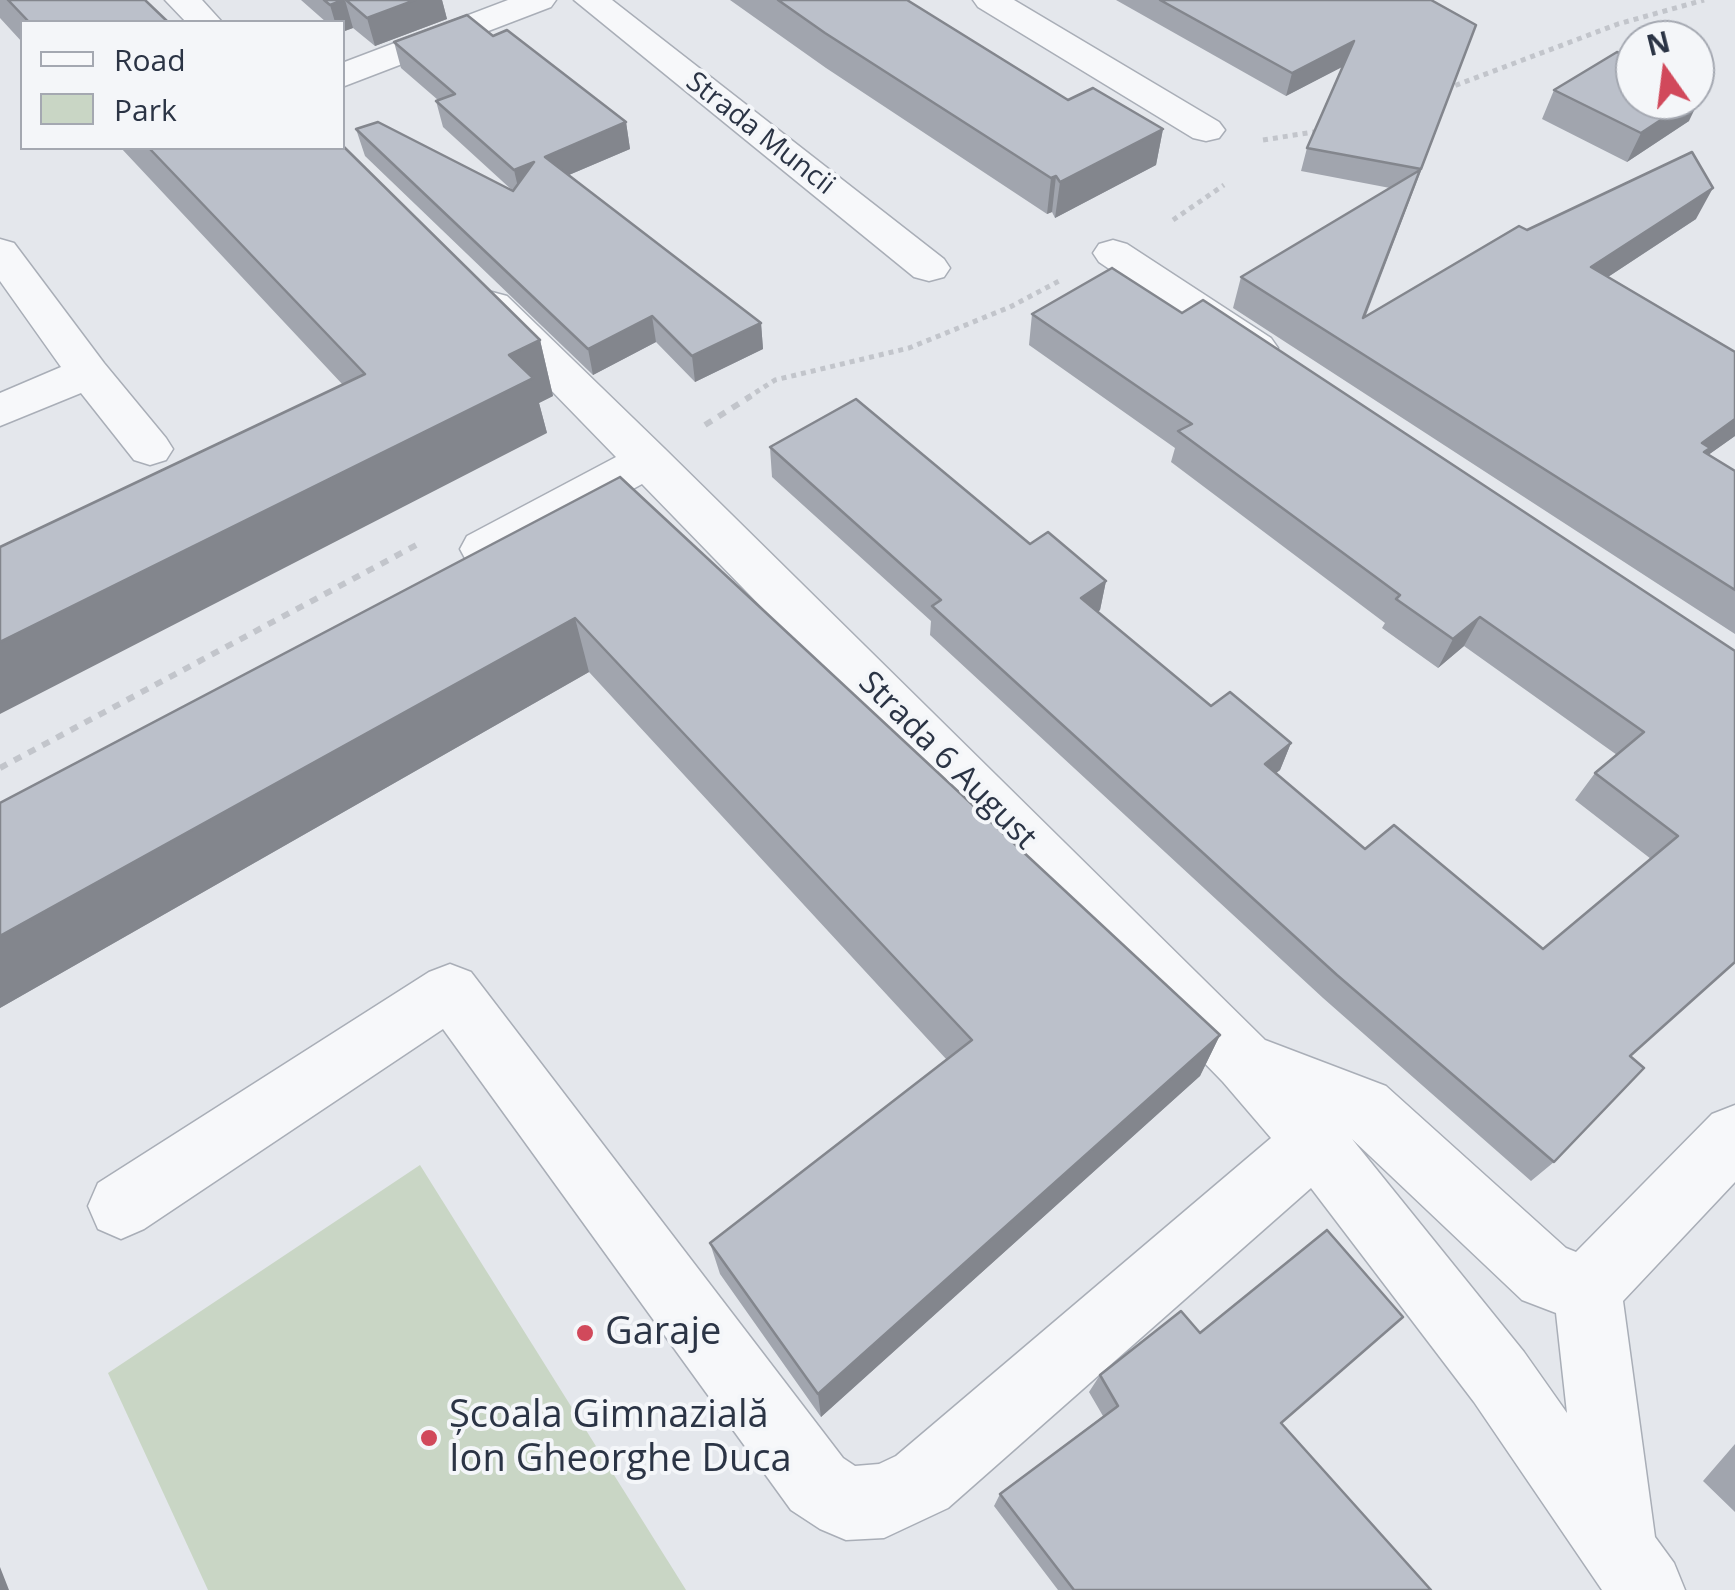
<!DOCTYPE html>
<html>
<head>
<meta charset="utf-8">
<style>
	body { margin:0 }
	#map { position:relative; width:1735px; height:1590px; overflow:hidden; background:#e4e7ec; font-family:"Open Sans",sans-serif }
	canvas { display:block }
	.legend { position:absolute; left:20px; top:20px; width:325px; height:130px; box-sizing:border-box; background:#f4f6f9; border:2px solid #a4a8b1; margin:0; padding:12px 18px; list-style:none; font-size:30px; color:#2b3445 }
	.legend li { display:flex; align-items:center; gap:20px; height:50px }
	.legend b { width:50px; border:2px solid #a4a8b1 }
	.north { position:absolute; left:1615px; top:20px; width:100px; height:100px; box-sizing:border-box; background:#f4f6f9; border:2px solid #a4a8b1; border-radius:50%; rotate:346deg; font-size:28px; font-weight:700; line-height:40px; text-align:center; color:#2b3445 }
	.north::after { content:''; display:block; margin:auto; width:35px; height:45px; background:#d1495b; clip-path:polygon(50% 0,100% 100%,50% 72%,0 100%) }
</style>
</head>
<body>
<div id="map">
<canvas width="1735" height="1590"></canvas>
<ul class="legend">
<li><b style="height:12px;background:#f7f8fa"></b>Road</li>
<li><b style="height:28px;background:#c9d6c5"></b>Park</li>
</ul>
<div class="north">N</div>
</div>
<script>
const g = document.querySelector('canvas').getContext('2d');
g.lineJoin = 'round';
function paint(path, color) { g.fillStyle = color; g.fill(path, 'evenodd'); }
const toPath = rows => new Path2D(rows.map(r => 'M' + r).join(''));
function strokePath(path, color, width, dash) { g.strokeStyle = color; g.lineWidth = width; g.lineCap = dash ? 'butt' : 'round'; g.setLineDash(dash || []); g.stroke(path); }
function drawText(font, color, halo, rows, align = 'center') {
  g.font = font + ' "Open Sans",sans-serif'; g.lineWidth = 8; g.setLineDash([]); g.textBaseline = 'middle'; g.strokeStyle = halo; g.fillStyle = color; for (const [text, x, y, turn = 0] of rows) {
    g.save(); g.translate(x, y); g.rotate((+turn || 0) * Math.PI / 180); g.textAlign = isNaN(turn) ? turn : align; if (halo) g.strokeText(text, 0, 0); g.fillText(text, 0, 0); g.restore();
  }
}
paint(toPath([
	[420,1165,686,1590,208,1590,108,1373]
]), '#c9d6c5');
const minor = toPath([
	[165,0,202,0,222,22,186,22,165,0],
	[508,0,556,0,551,7,342,87,342,63,508,0],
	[574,0,612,0,944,259,950,268,944,277,929,281,914,277,574,0],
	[973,0,1014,0,1219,122,1225,130,1219,138,1206,141,1193,138,978,7,973,0],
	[0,239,14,243,104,363,166,438,173,449,166,460,150,465,134,460,81,393,0,426,0,393,61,367,0,281,0,239],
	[1113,240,1127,244,1271,338,1278,348,1271,358,1256,362,1241,358,1099,262,1093,253,1099,244,1113,240],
	[492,292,507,296,665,449,1265,1040,1386,1086,1566,1248,1576,1252,1712,1114,1735,1105,1735,1182,1623,1301,1655,1537,1674,1563,1685,1590,1602,1590,1474,1402,1311,1188,948,1508,884,1538,846,1540,820,1529,791,1510,443,1029,144,1229,121,1239,98,1229,88,1206,98,1183,429,972,450,964,471,972,843,1458,855,1466,879,1464,896,1456,1271,1138,1223,1082,642,484,501,562,484,567,467,562,460,549,467,536,616,457,477,314,471,305,477,296,492,292],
	[1352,1139,1522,1300,1556,1313,1567,1413,1524,1352,1352,1139]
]);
strokePath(minor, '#a9aeb7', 3);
strokePath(toPath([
	[1446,89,1618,24,1704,0],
	[1263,140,1320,131],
	[1173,220,1224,185],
	[747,398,775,380,909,348,1010,307,1061,280]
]), '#c2c5cb', 5, [5, 5]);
strokePath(toPath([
	[705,425,751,396],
	[0,768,422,542]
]), '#c2c5cb', 6, [8, 8]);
paint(minor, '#f7f8fa');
paint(toPath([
	[0,0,145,0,168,22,22,22,22,42,0,18],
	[301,0,442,0,447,19,375,46,353,28,342,32,342,22,326,22],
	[730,0,907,0,1068,100,1163,129,1156,165,1055,218,1052,212,1047,214,826,68],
	[1116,0,1289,0,1468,47,1365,318,1527,230,1696,219,1608,277,1735,352,1735,436,1708,455,1735,471,1735,634,1233,308,1241,277,1390,188,1301,171,1307,148,1343,66,1286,96],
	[493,36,626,122,630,149,569,175,761,323,763,349,695,382,656,342,593,375,365,156,356,129,513,191,443,127,436,101,438,100,401,68,394,42],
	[1554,90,1689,121,1627,162,1542,119],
	[121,148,342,148,540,340,553,396,539,403,547,433,343,385],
	[1182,313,1735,651,1630,1056,1554,1162,1531,1181,1323,998,930,635,931,621,772,477,770,447,1030,544,1106,581,1100,610,1098,612,1211,706,1291,743,1280,770,1276,773,1365,849,1543,949,1651,859,1575,800,1595,773,1617,755,1464,646,1438,668,1382,628,1385,623,1171,462,1175,448,1029,345,1032,314],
	[620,477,1220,1035,1200,1076,821,1417,720,1274,710,1243,947,1060,589,672,0,1008,0,803],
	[1100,1375,1281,1423,1431,1590,1058,1590,994,1506,1000,1494,1103,1416,1089,1392],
	[1735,1444,1735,1512,1703,1481]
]), '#a1a5ae');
paint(toPath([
	[345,0,353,28,342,32,342,22,335,22,330,5],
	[415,0,442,0,447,19,375,46,367,18],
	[1354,41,1348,64,1286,96,1292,73],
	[1703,92,1689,121,1627,162,1641,133,1691,100,1695,100,1695,98],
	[626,122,630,149,550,183,545,157],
	[1163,129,1156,165,1055,218,1060,182],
	[534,162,520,196,514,170],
	[1420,170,1409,201,1352,350,1363,318],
	[1056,176,1052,212,1047,214,1051,178],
	[1713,188,1696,219,1576,298,1591,267],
	[652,316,656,342,593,375,588,349],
	[761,323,763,349,695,382,692,356],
	[540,340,553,396,539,403,547,433,0,714,0,642,509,355],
	[1735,419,1735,436,1704,458,1702,443],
	[1106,581,1100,610,1076,627,1081,598],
	[1480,617,1464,646,1438,668,1453,639],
	[575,618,589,672,0,1008,0,936],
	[1291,743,1280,770,1254,791,1265,764],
	[1220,1035,1200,1076,821,1417,818,1394],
	[0,1567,9,1590,0,1590]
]), '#83868d');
const building = toPath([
	[8,0,145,0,168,22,29,22,8,0],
	[324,0,343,0,330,5,324,0],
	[346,0,415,0,367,18,346,0],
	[778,0,907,0,1068,100,1093,88,1163,129,1060,182,1056,176,1051,178,825,33,778,0],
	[1160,0,1431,0,1476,25,1421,169,1307,148,1354,41,1292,73,1160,0],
	[467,15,493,36,507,30,626,122,545,157,761,323,692,356,652,316,588,349,356,129,378,122,513,191,534,162,514,170,436,101,455,94,394,42,467,15],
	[1617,52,1635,60,1635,100,1691,100,1641,133,1554,90,1617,52],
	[1695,88,1703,92,1695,98,1695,88],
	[342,145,540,340,509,355,533,378,0,642,0,547,365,374,149,148,342,148,342,145],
	[1692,152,1713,188,1591,267,1735,352,1735,419,1702,443,1710,448,1704,452,1735,471,1735,590,1241,277,1420,170,1363,318,1519,226,1527,230,1692,152],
	[1112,268,1182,313,1203,300,1735,651,1735,962,1630,1056,1644,1068,1554,1162,1337,975,932,606,941,600,770,447,856,399,1030,544,1048,532,1106,581,1081,598,1211,706,1230,692,1291,743,1265,764,1365,849,1394,825,1543,949,1678,836,1595,773,1644,732,1480,617,1453,639,1396,599,1400,595,1178,431,1192,424,1032,314,1112,268],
	[620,477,1220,1035,818,1394,710,1243,972,1040,575,618,0,936,0,803,620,477],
	[1327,1230,1403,1317,1281,1423,1431,1590,1074,1590,1000,1494,1118,1406,1100,1375,1181,1311,1200,1333,1327,1230]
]);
paint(building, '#bbc0ca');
strokePath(building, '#83868d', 2.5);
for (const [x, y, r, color] of [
	[585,1333,10,"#d1495b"],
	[429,1438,10,"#d1495b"]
]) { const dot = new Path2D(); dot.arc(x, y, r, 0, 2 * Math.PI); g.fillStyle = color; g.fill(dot); strokePath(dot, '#f4f6f9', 4); }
drawText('28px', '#2b3445', '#f4f6f9', [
	["Strada Muncii",760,134,38]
]);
drawText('32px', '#2b3445', '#f4f6f9', [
	["Strada 6 August",947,761,45]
]);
drawText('38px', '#2b3445', '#f4f6f9', [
	["Garaje",605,1333],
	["Școala Gimnazială",449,1416],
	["Ion Gheorghe Duca",449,1460]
], 'left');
</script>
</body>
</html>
